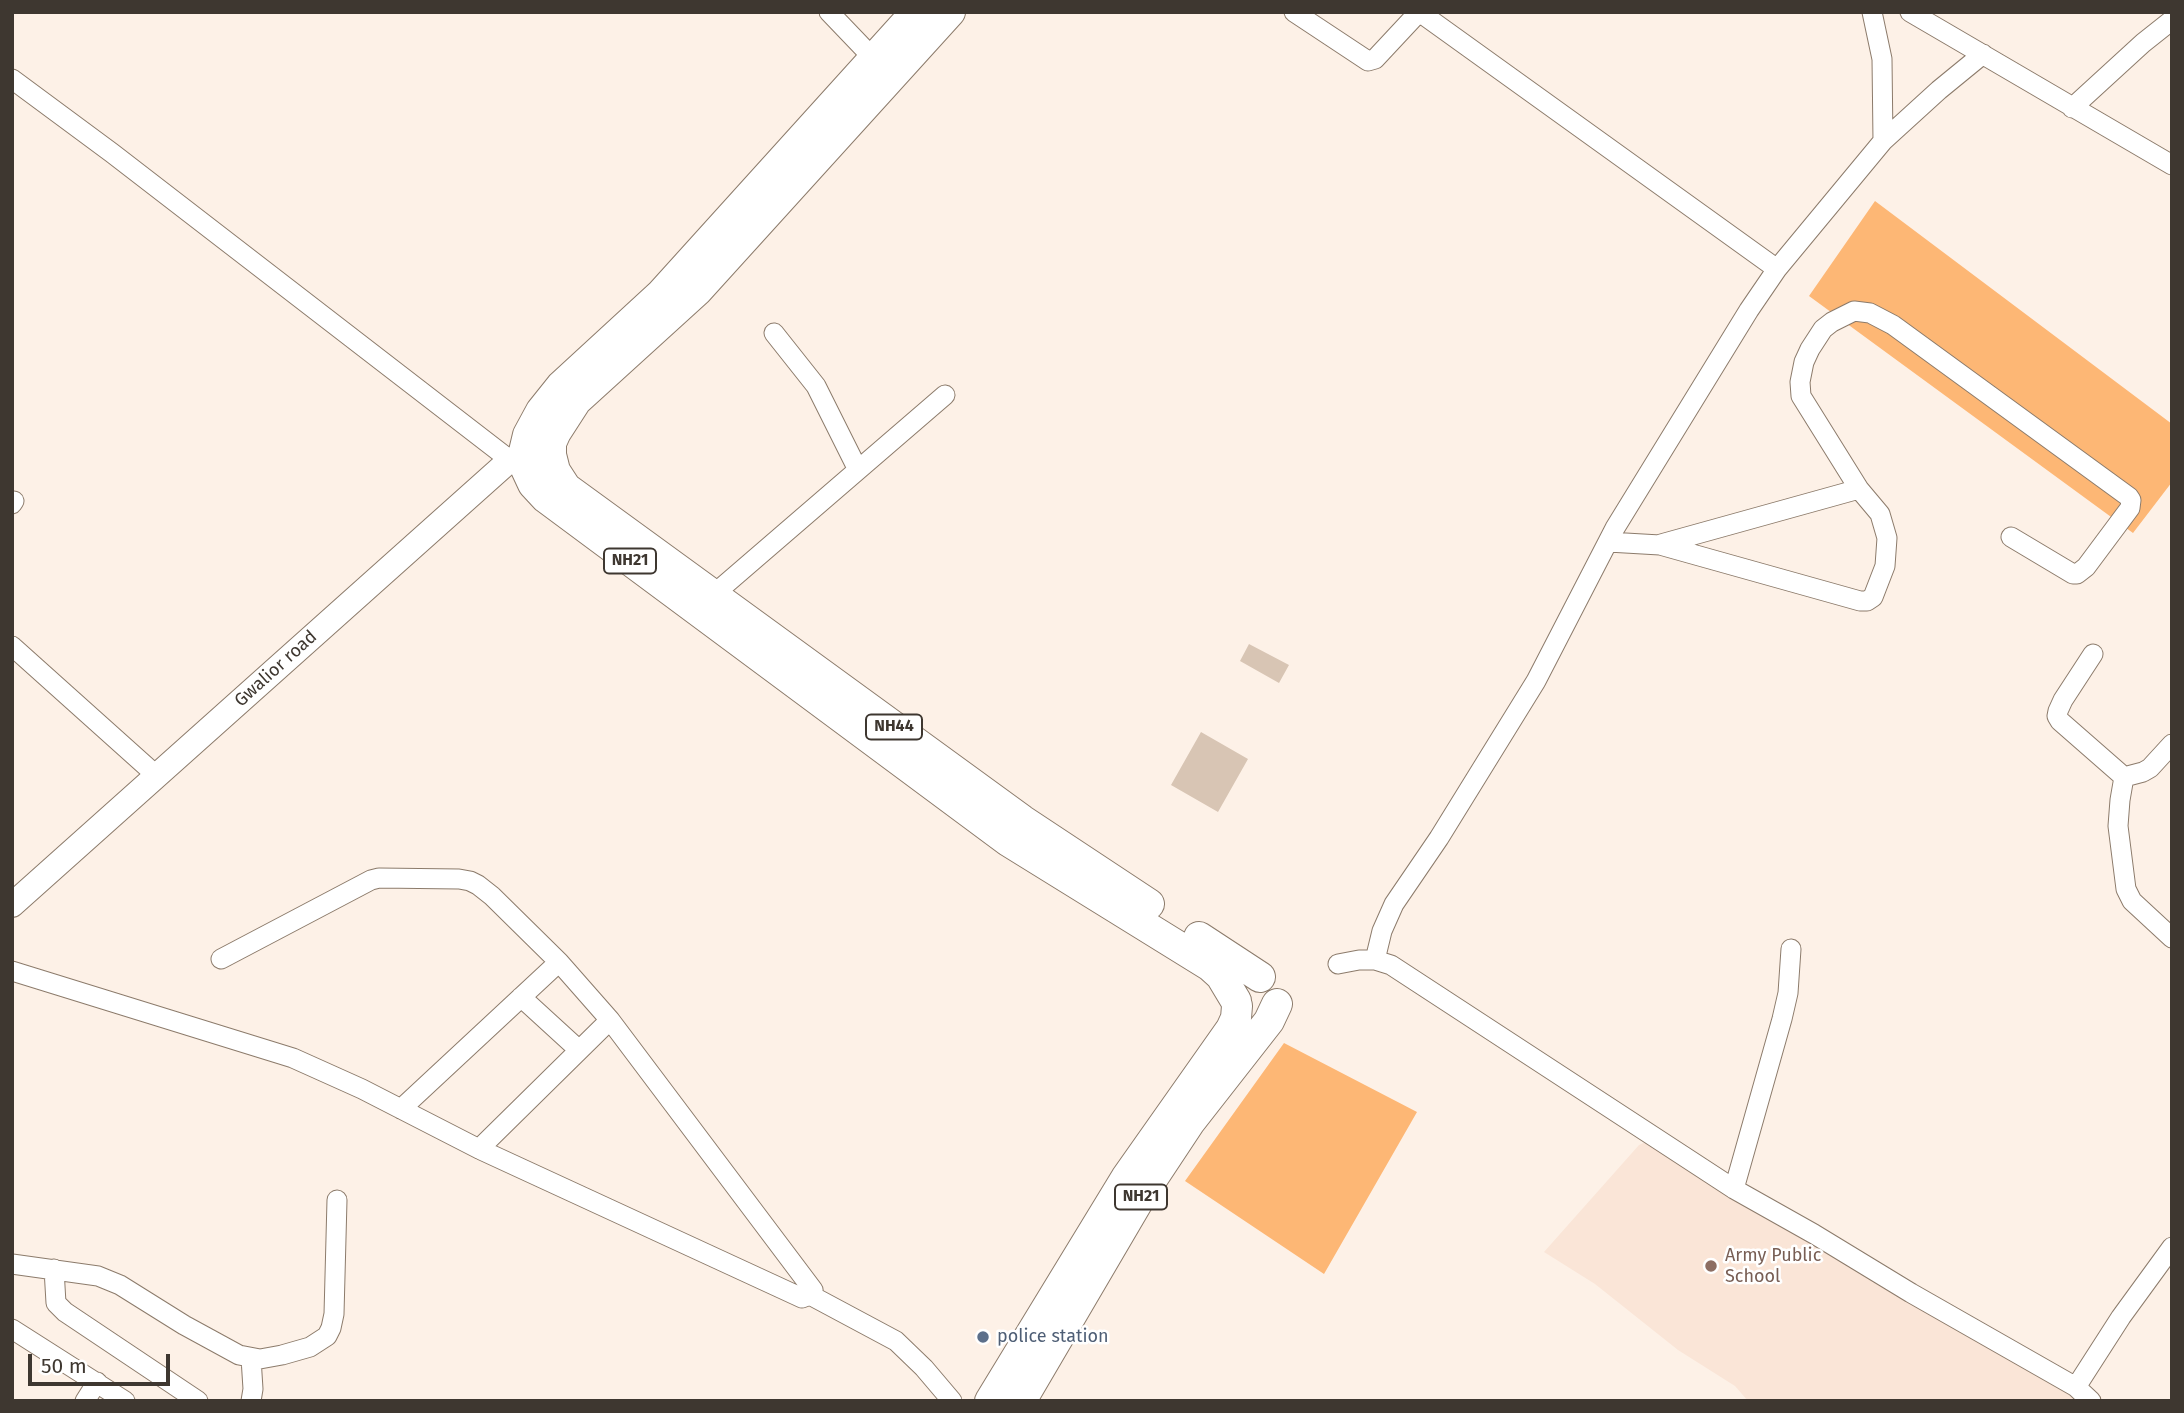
<!DOCTYPE html>
<html>
<head>
<meta charset="utf-8">
<style>
	body { margin:0 }
	#map { position:relative; width:2184px; height:1413px; overflow:hidden; background:#fdf1e7; font-family:"Fira Sans",sans-serif }
	canvas { display:block }
	.frame { position:absolute; inset:0; border:14px solid #3e3730; pointer-events:none }
	.scale { position:absolute; left:28px; top:1354px; width:142px; height:32px; box-sizing:border-box; border:4px solid #3e3730; border-top:0; padding-left:9px; font-size:21px; line-height:24px; white-space:nowrap; color:#3e3730; -webkit-text-stroke:5px #fff; paint-order:stroke }
</style>
</head>
<body>
<div id="map">
<canvas width="2184" height="1413"></canvas>
<div class="frame"></div>
<div class="scale">50 m</div>
</div>
<script>
const g = document.querySelector('canvas').getContext('2d');
g.lineJoin = 'round';
function paint(path, color) { g.fillStyle = color; g.fill(path, 'evenodd'); }
const toPath = rows => new Path2D(rows.map(r => 'M' + r).join(''));
function strokePath(path, color, width, dash) { g.strokeStyle = color; g.lineWidth = width; g.lineCap = dash ? 'butt' : 'round'; g.setLineDash(dash || []); g.stroke(path); }
function drawText(font, color, halo, rows, align = 'center') {
  g.font = font + ' "Fira Sans",sans-serif'; g.lineWidth = 5; g.setLineDash([]); g.textBaseline = 'middle'; g.strokeStyle = halo; g.fillStyle = color; for (const [text, x, y, turn = 0] of rows) {
    g.save(); g.translate(x, y); g.rotate((+turn || 0) * Math.PI / 180); g.textAlign = isNaN(turn) ? turn : align; if (halo) g.strokeText(text, 0, 0); g.fillText(text, 0, 0); g.restore();
  }
}
paint(toPath([
	[1650,1140,2088,1401,1748,1401,1735,1386,1678,1350,1595,1284,1544,1252,1639,1145]
]), '#fae5d7');
paint(toPath([
	[1875,201,2172,424,2172,482,2133,533,1809,296],
	[1284,1043,1417,1112,1324,1274,1185,1181]
]), '#fdb775');
paint(toPath([
	[1249,644,1289,665,1279,683,1240,661],
	[1201,732,1248,759,1218,812,1171,785]
]), '#d8c5b4');
const minor = toPath([
	[829,12,874,59],
	[1294,12,1368,61,1375,59,1417,14,1425,16,1777,269],
	[1872,12,1882,59,1883,141],
	[1910,12,2172,165],
	[12,79,112,153,510,460],
	[2072,108,2143,43,2172,20],
	[774,333,816,386,858,470],
	[12,504,14,501],
	[1608,542,1660,545,1860,601,1867,601,1873,597,1885,566,1887,538,1880,514,1859,489,1801,396,1800,382,1804,362,1810,349,1823,329,1832,322,1854,311,1870,313,1893,325,2129,497,2131,500,2130,508,2086,567,2077,574,2073,574,2011,537],
	[1661,544,1859,489],
	[713,595,945,395],
	[12,646,157,776],
	[2093,654,2063,700,2058,711,2057,716,2060,721,2124,777,2120,800,2118,826,2126,889,2132,901,2172,938],
	[2124,777,2143,772,2150,768,2172,744],
	[1375,960,1382,931,1394,904,1439,838,1536,681,1615,528,1749,310,1777,269,1883,141,1939,90,1983,54],
	[1338,964,1359,960,1375,960,1391,965,1734,1189,1814,1234,1911,1293,2076,1387,2091,1401],
	[12,971,293,1058,362,1089,479,1149,802,1298,810,1295,813,1290,610,1020,559,962,492,896,478,885,470,881,459,879,379,878,371,880,221,959],
	[521,997,579,1050],
	[401,1109,559,962],
	[479,1149,610,1020],
	[1734,1189,1782,1019,1788,993,1791,949],
	[12,1264,98,1276,120,1285,184,1325,239,1355,260,1359,282,1355,310,1347,327,1336,331,1328,334,1314,337,1200],
	[54,1269,56,1303,65,1312,198,1401],
	[810,1295,896,1341,924,1368,952,1401],
	[12,1329,125,1401],
	[251,1358,253,1389,251,1401],
	[2076,1387,2121,1317,2172,1247],
	[85,1401,97,1382]
]);
const major = toPath([
	[12,905,510,460,523,456,541,455]
]);
const highway = toPath([
	[916,12,661,294,561,386,541,411,528,435,523,456,526,469,533,484,546,498,1008,841,1210,966,1221,976,1236,1001],
	[950,12,697,291,576,401,556,432,551,443,551,455,555,471,566,488,1022,820,1149,904],
	[1199,937,1260,977],
	[990,1401,1126,1178,1231,1029,1236,1018,1237,1006],
	[1021,1401,1143,1193,1190,1122,1269,1021,1277,1004]
]);
strokePath(minor, '#8c7b6b', 21);
strokePath(major, '#8c7b6b', 26);
strokePath(highway, '#8c7b6b', 32);
strokePath(minor, '#fff', 19);
strokePath(major, '#fff', 24);
strokePath(highway, '#fff', 30);
for (const [x, y, r, color] of [
	[1711,1266,7,"#8d6e63"],
	[983,1337,7,"#5c6f8a"]
]) { const dot = new Path2D(); dot.arc(x, y, r, 0, 2 * Math.PI); g.fillStyle = color; g.fill(dot); strokePath(dot, '#fff', 2.5); }
for (const [x, y, w] of [
	[630,561,52],
	[894,727,56],
	[1141,1197,52]
]) { const box = new Path2D(); box.roundRect(x - w / 2, y - 12.5, w, 25, 5); g.fillStyle = '#fff'; g.fill(box); strokePath(box, '#3e3730', 2); }
drawText('bold 16px', '#3e3730', null, [
	["NH21",630,561],
	["NH44",894,727],
	["NH21",1141,1197]
]);
drawText('18px', '#3e3730', '#fff', [
	["Gwalior road",276,669,-42]
]);
drawText('18px', '#785e54', '#fff', [
	["Army Public",1725,1256],
	["School",1725,1277]
], 'left');
drawText('18px', '#4e5e75', '#fff', [
	["police station",997,1337]
], 'left');
</script>
</body>
</html>
